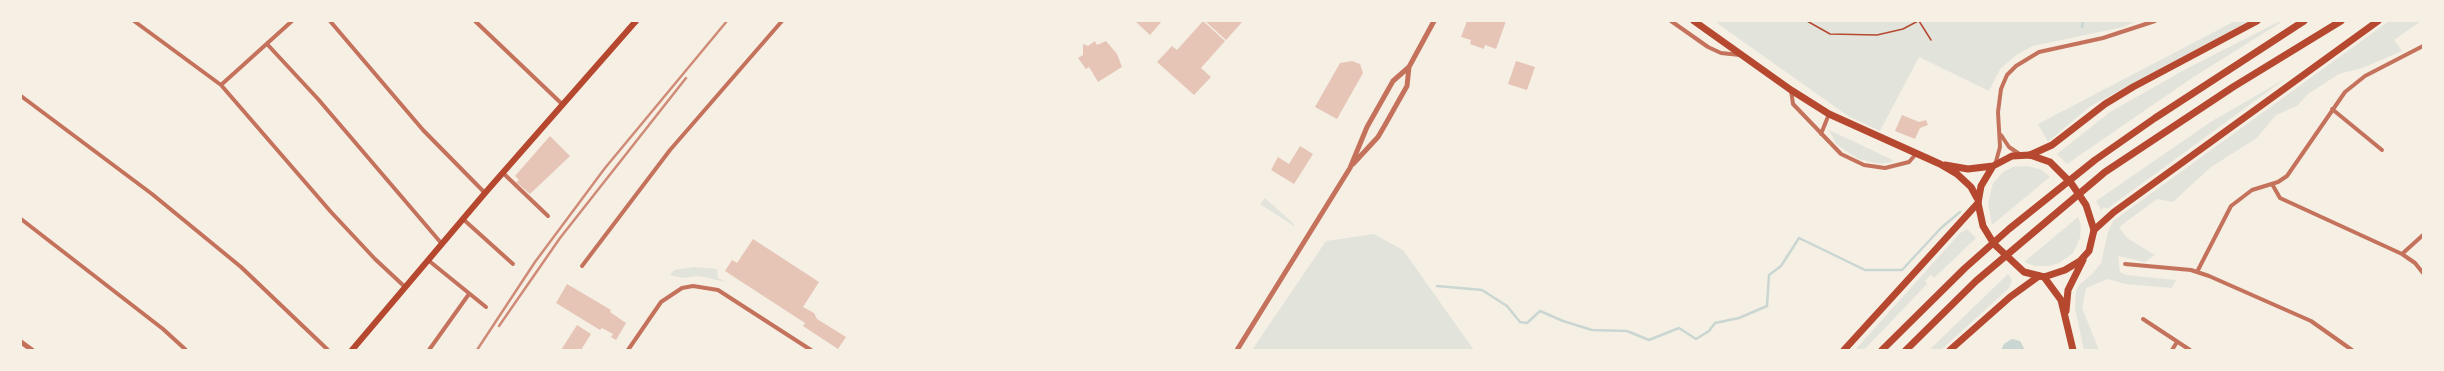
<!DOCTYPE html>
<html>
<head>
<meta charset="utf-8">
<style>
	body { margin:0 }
	#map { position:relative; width:2444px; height:371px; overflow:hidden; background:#f6efe4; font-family:Roboto,sans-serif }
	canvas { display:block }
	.frame { position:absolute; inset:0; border:22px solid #f6efe4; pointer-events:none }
</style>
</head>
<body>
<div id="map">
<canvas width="2444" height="371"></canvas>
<div class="frame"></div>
</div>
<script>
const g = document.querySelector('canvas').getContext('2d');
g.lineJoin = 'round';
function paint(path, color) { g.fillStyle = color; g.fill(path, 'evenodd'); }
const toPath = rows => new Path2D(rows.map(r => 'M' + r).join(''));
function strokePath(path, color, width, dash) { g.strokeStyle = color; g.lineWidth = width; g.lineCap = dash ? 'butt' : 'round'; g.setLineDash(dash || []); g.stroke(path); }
paint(toPath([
	[1714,21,2137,21,2123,27,2033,46,2016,55,2000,69,1989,91,1919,57,1880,131,1848,116],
	[2235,21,2249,21,2089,107,2048,142,2038,124],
	[2280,21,2283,21,2192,78,2067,164,2057,154,2110,112,2186,69],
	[2389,21,2421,21,2394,40,2402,51,2362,68,2339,74,2308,94,2297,106,2276,115,2257,138,2211,167,2173,202,2157,199,2119,227,2127,238,2155,255,2145,262,2118,256,2120,272,2126,275,2176,280,2172,288,2125,284,2108,279,2086,288,2082,308,2099,350,2084,350,2075,308,2076,291,2079,285,2092,274,2101,263,2108,232,2113,221],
	[2285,79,2107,209,2104,207,2101,210,2096,201,2212,121],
	[1829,130,1893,160,1892,162,1879,164,1858,159,1836,144],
	[2028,166,2042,170,2050,177,1992,225,1988,203,1993,183,2003,172,2013,167],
	[1265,198,1294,224,1294,226,1260,204],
	[2078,217,2081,225,2080,238,2073,253,2059,263,2049,266,2035,266,2024,262],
	[1967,229,1976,238,1934,278,1931,275,1925,281,1927,284,1864,350,1855,350,1960,233],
	[1374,234,1403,250,1474,350,1252,350,1326,241],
	[694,267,717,269,718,278,726,282,699,276,682,278,670,275,674,270],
	[2008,274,2012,280,2009,288,1941,350,1929,350]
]), '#e2e4dc');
paint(toPath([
	[2012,339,2020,341,2025,350,2001,350,2004,344]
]), '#c9d6d2');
strokePath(toPath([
	[2082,27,2083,21],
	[1437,286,1482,290,1507,306,1520,322,1527,323,1540,311,1563,321,1592,330,1627,331,1649,340,1679,328,1696,339,1709,331,1715,323,1739,318,1767,306,1769,275,1781,266,1799,238,1865,270,1902,270,1941,228,1960,212]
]), '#c9d6d2', 2.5);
paint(toPath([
	[1135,21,1162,21,1150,35],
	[1203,21,1225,41,1201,68,1211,77,1194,95,1157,62,1172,46,1177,50],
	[1205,21,1243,21,1226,40],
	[1467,21,1506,21,1496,49,1485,45,1484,49,1470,44,1471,40,1461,37],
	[1095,41,1097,45,1106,41,1117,54,1122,67,1098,82,1089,67,1086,69,1078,58,1083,55,1083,44,1088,46],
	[1352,61,1360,64,1363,73,1337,119,1315,107,1340,63],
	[1516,61,1535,67,1527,90,1508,84],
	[1902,115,1919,122,1926,120,1928,125,1920,128,1915,139,1895,131],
	[550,136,570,156,530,194,516,182,519,180,515,176],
	[1300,146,1313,154,1294,184,1271,170,1278,157,1289,164],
	[753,239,819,282,803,307,814,313,817,319,846,337,838,349,803,326,805,323,725,271,732,260,737,263],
	[567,284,611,310,610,312,626,323,616,340,611,337,613,334,602,328,600,330,556,303],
	[577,325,591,334,581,350,561,350]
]), '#e6c5b7');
strokePath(toPath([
	[1807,21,1830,34,1877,35,1903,29,1918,21],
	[1919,21,1931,40]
]), '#b5482f', 1.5);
strokePath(toPath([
	[134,21,221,85,331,212,375,259,405,287],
	[330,21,423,130,485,193],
	[475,21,562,104],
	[1671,21,1708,47,1721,53,1740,55],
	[267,44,318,99,442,244],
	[221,85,292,21],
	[1791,90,1793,104,1841,154,1864,165,1885,168,1909,162,1916,154],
	[21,96,152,194,241,267,328,350],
	[2332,109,2382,150],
	[1821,134,1829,114],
	[2001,135,2009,147,2021,155],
	[1995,165,2000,147,1998,112,2001,89,2007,75,2016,66,2039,52,2103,38,2155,21],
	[503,173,548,216],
	[2272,184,2280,198,2402,254,2415,263,2423,273],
	[21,219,163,329,186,350],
	[463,219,513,264],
	[2402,254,2423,235],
	[428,260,486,307],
	[2125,264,2191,270,2209,276,2311,321,2352,350],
	[582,266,670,150,782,21],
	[2197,272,2231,206,2252,190,2278,182,2287,176,2345,92,2365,76,2423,46],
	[2143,319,2190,350],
	[429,350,469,294],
	[628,350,661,302,682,288,693,286,718,290,811,350],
	[2172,350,2177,342]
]), '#c5725c', 4);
strokePath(toPath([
	[1353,164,1378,137,1385,125,1407,86,1409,67,1434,21],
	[21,342,32,350],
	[1237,350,1350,168,1367,127,1393,81,1409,67]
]), '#c5725c', 5);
strokePath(toPath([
	[352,350,485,193,636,21]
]), '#b5482f', 6);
strokePath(toPath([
	[1694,21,1791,90,1829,114,1940,164,1957,174,1971,187,1977,198],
	[2030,155,2050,162,2071,183,2086,205,2094,230,2089,251,2080,261,2065,270,2044,277,2024,272,1994,244,1983,226,1978,203,1981,186,1993,166,2012,156,2030,155],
	[1945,165,1968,169,1993,166],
	[2044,277,2061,300,2073,350],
	[2066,311,2068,290,2083,260]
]), '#b5482f', 7);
strokePath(toPath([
	[2030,155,2052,145,2105,104,2133,87,2257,21],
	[2094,230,2114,212,2378,21],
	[1844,350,1978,203],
	[1882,350,1965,268,2009,229,2095,160,2155,118,2304,21],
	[1906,350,1976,281,2105,172,2233,87,2341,21],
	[1950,350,2010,297,2039,276]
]), '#b5482f', 7);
strokePath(toPath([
	[499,326,560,238,686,78],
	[477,350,535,262,605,168,727,21]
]), '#cf8b77', 2.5);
</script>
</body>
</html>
